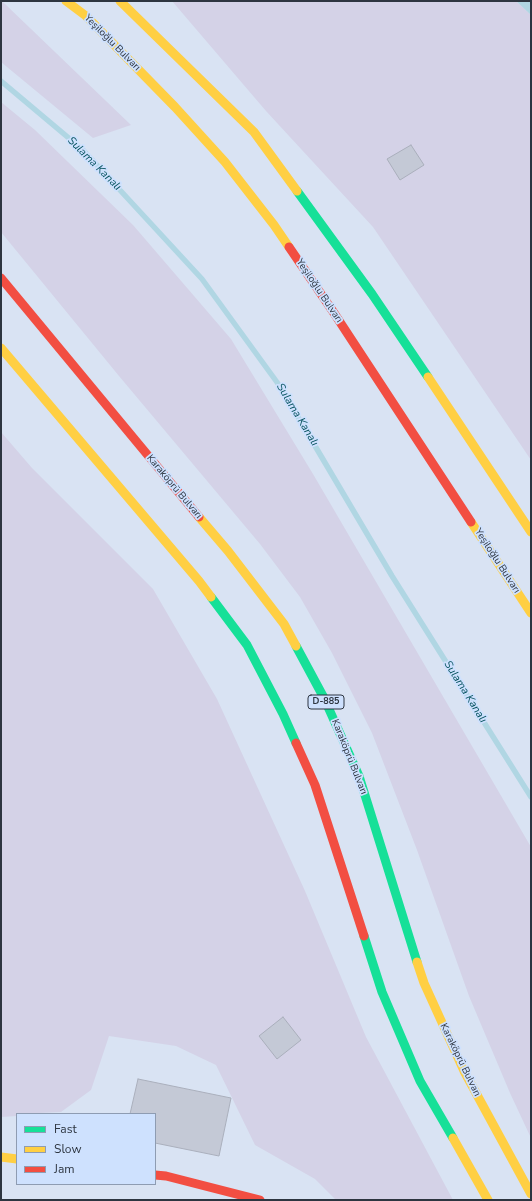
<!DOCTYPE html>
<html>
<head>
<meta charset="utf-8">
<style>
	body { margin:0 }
	#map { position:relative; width:532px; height:1201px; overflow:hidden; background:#d9e3f3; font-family:"Nunito Sans",sans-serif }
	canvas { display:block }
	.frame { position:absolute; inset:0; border:2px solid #2d3540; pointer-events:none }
	.legend { position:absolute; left:16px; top:1113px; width:140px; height:72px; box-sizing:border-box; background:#cee1fe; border:1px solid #8e9cb2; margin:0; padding:5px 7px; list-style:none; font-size:12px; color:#2d3540 }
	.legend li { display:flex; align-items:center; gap:8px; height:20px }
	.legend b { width:20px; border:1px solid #8e9cb2 }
</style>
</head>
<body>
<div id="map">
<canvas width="532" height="1201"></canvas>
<div class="frame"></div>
<ul class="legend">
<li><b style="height:5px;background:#16e098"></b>Fast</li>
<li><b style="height:5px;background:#ffcf43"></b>Slow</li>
<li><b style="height:5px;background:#f24e42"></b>Jam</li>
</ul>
</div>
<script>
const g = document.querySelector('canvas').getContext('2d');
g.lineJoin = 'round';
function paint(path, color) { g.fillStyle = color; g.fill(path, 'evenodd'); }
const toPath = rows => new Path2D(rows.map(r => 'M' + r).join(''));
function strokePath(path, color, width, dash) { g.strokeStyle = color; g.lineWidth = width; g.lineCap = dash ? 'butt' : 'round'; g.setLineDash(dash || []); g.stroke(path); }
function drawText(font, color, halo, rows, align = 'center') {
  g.font = font + ' "Nunito Sans",sans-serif'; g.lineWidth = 3.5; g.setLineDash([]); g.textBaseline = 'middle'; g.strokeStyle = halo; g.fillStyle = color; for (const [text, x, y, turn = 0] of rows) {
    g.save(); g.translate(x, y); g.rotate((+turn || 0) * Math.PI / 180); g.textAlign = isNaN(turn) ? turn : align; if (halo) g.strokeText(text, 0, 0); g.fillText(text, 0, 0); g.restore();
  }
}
paint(toPath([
	[1,1,5,4,131,125,93,138,1,62],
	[172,1,516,1,531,15,531,460,373,227,266,111],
	[1,102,35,130,133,225,231,339,313,474,531,847,531,1138,510,1093,469,996,417,850,372,733,332,653,300,597,260,544,119,376,1,232],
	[1,432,32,468,153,589,217,699,305,891,366,1037,453,1200,336,1200,315,1179,255,1145,216,1065,176,1046,109,1036,91,1090,61,1112,17,1114,17,1116,1,1117]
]), '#d4d2e7');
paint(toPath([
	[516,1,531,1,531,15]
]), '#b0d6e3');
strokePath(toPath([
	[1,81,83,150,202,279,279,385,392,576,531,797]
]), '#b0d6e3', 5.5);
const building = toPath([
	[411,145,424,165,400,180,387,159,411,145],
	[283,1017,301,1040,277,1059,259,1036,283,1017],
	[138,1079,231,1098,219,1156,155,1143,155,1114,130,1114,138,1079]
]);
paint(building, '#c4c9d6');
strokePath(building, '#aaafbc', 1);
strokePath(toPath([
	[297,191,372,294,428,377],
	[211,597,247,645,283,714,296,743],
	[296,646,324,698,359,776,417,962],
	[364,936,382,992,420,1081,453,1138]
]), '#16e098', 9);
strokePath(toPath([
	[66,1,86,16,175,107,225,162,274,225,289,247],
	[120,1,254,132,297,191],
	[1,348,199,581,211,597],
	[428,377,531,532],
	[199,517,228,551,284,624,296,646],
	[471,522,531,613],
	[417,962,424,983,464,1071,531,1194],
	[453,1138,488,1200],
	[1,1157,17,1159]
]), '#ffcf43', 9);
strokePath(toPath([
	[289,247,334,313,471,522],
	[1,278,199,517],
	[296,743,315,785,364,936],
	[155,1175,166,1176,260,1200]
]), '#f24e42', 9);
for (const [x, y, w] of [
	[326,702,36]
]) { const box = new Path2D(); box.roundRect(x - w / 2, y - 7, w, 14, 3); g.fillStyle = '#cee1fe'; g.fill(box); strokePath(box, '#2d3540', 1); }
drawText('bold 9px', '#2d3540', null, [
	["D-885",326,702]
]);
drawText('10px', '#2d3540', '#cee1fe', [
	["Yeşiloğlu Bulvarı",112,43,45],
	["Yeşiloğlu Bulvarı",319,291,56],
	["Karaköprü Bulvarı",174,487,50],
	["Yeşiloğlu Bulvarı",497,561,57],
	["Karaköprü Bulvarı",349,757,68],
	["Karaköprü Bulvarı",460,1060,64]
]);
drawText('italic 11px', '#04515d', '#cee1fe', [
	["Sulama Kanalı",94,164,45],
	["Sulama Kanalı",297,415,59],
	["Sulama Kanalı",465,692,58]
]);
</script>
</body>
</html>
